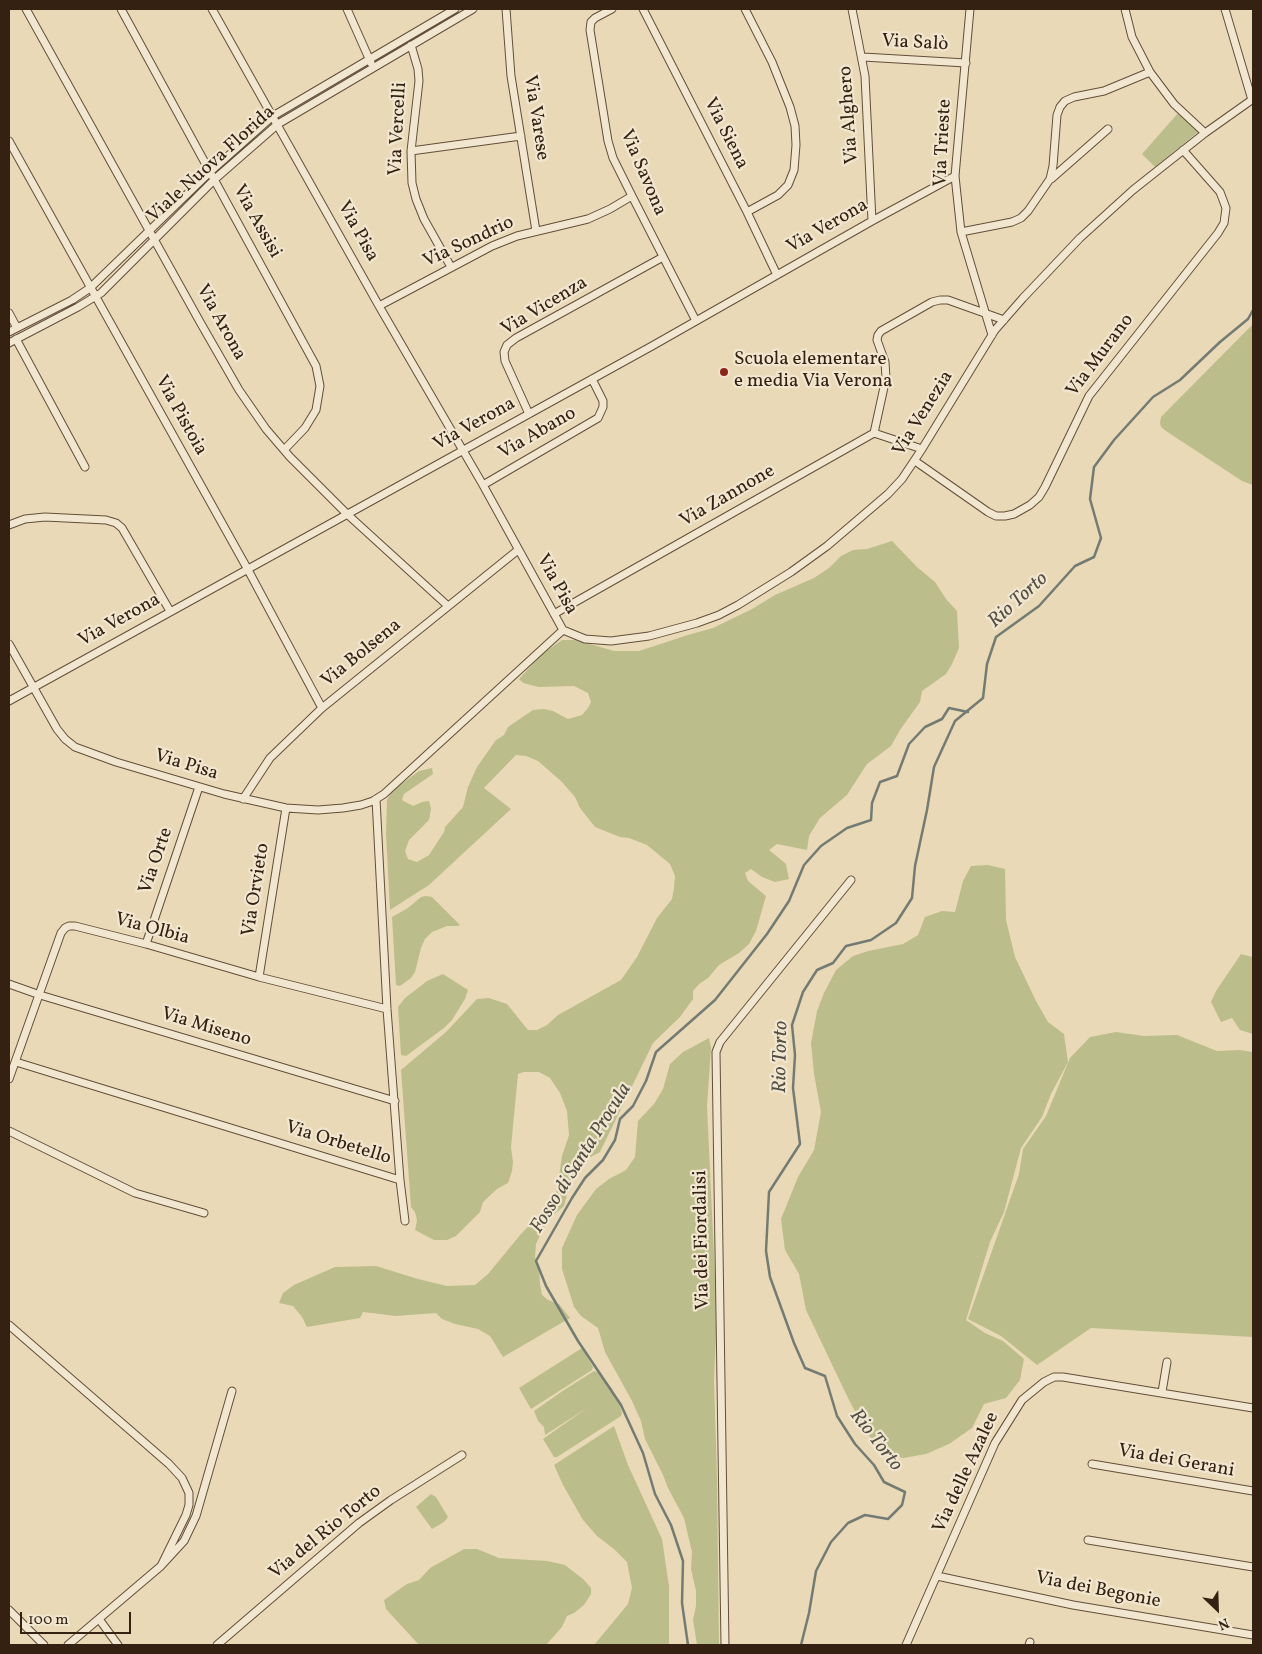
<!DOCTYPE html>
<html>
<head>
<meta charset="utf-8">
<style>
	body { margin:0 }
	#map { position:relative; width:1262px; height:1654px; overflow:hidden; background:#ead9b6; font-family:Vollkorn,serif }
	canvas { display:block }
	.frame { position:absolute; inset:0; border:10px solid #342111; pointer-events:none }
	.north { position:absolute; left:1192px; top:1584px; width:50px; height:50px; -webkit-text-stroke:4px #f1e6d0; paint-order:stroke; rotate:156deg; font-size:14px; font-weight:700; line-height:20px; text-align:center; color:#342111 }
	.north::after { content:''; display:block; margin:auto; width:18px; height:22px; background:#342111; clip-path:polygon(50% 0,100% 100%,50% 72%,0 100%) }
	.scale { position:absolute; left:20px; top:1612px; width:111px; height:22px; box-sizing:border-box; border:2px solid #342111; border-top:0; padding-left:6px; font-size:15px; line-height:18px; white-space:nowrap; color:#342111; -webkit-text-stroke:4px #f1e6d0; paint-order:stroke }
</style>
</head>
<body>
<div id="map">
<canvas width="1262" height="1654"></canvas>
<div class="frame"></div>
<div class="north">N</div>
<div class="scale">100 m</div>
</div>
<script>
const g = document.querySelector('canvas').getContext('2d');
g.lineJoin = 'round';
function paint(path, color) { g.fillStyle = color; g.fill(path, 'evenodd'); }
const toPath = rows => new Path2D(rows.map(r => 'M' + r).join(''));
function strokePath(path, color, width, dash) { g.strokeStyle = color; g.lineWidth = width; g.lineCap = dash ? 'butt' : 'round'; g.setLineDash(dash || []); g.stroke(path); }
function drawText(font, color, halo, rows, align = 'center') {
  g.font = font + ' Vollkorn,serif'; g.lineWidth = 4.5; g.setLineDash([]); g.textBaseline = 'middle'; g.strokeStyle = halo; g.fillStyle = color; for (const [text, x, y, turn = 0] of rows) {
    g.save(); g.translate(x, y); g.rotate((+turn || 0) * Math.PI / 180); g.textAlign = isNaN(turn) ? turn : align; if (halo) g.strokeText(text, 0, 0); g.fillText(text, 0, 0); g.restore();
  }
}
paint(toPath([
	[1179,112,1197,129,1198,132,1155,167,1142,154],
	[1253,324,1253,485,1242,481,1166,431,1161,427,1160,423,1161,417],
	[892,541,917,567,935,582,946,599,957,611,959,648,952,664,946,674,922,691,920,702,900,730,891,746,867,764,847,795,820,818,809,836,807,850,777,844,769,850,786,864,789,879,775,882,762,877,751,869,745,873,748,881,766,896,756,931,749,944,739,953,719,965,708,978,699,984,693,991,693,999,680,1017,653,1043,600,1152,585,1160,569,1187,564,1206,551,1217,543,1229,536,1244,535,1257,539,1267,540,1284,542,1295,548,1300,559,1304,570,1318,503,1357,490,1336,478,1329,455,1324,442,1319,436,1313,396,1316,363,1312,360,1318,307,1327,302,1317,293,1306,279,1303,283,1293,294,1285,335,1267,376,1266,418,1279,447,1286,475,1285,488,1274,521,1234,553,1201,557,1190,562,1156,569,1135,567,1111,560,1093,550,1078,539,1072,524,1072,518,1074,511,1147,513,1162,512,1171,508,1183,497,1189,483,1202,480,1212,456,1236,447,1240,434,1240,415,1230,417,1220,415,1212,411,1207,401,1070,446,1032,477,999,489,998,507,1004,528,1030,537,1030,547,1025,558,1015,621,980,637,957,657,918,672,899,674,888,675,876,670,864,647,845,629,838,620,837,595,827,580,808,575,797,562,782,538,761,526,756,516,755,484,788,511,809,429,885,390,910,386,834,387,800,392,791,419,771,432,768,433,774,404,794,402,800,413,806,422,802,429,801,431,809,429,820,409,840,405,851,408,859,417,862,429,855,444,832,445,827,463,807,468,787,477,767,496,740,504,735,508,727,533,710,544,709,553,711,568,719,582,715,588,708,591,702,588,693,574,686,539,687,523,683,519,679,542,654,562,640,576,640,614,651,639,651,688,635,713,628,752,609,775,595,814,578,829,568,841,556,853,550,867,549],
	[988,865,1005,869,1006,920,1015,957,1036,1001,1048,1022,1064,1034,1068,1062,1051,1094,1042,1117,1021,1148,1004,1212,990,1242,966,1320,985,1333,1003,1341,1024,1359,1020,1380,1006,1398,984,1404,972,1428,949,1444,926,1454,903,1458,882,1453,865,1430,848,1398,806,1310,799,1274,785,1250,781,1219,798,1177,814,1150,821,1112,814,1074,811,1043,817,1011,824,993,836,970,853,956,868,951,903,944,918,935,925,917,942,911,955,912,963,881,971,866],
	[426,896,432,897,460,925,458,926,447,926,432,932,425,939,421,948,415,972,411,978,400,986,396,985,392,917,408,908,421,897],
	[1241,954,1253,957,1253,1034,1240,1030,1232,1018,1221,1022,1211,1002,1216,991],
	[443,974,468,990,465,999,452,1020,444,1028,406,1056,401,1055,398,1007,405,998,418,988,427,981],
	[1116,1032,1144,1036,1177,1035,1217,1051,1240,1050,1253,1052,1253,1337,1091,1328,1037,1365,1001,1336,968,1319,1019,1174,1023,1149,1046,1116,1070,1058,1090,1037],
	[709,1038,711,1048,707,1106,715,1277,716,1333,714,1380,717,1479,719,1645,697,1645,693,1620,696,1606,696,1591,691,1569,692,1552,684,1518,668,1488,663,1475,645,1439,641,1421,632,1401,605,1352,598,1328,581,1316,574,1307,562,1269,562,1248,577,1215,596,1189,609,1179,626,1170,635,1157,638,1121,654,1104,663,1089,670,1064,683,1052],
	[582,1348,593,1367,592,1370,531,1409,519,1388],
	[594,1371,600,1373,613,1390,611,1392,613,1391,620,1406,622,1413,621,1416,557,1457,554,1457,543,1439,587,1408,545,1435,544,1427,538,1421,534,1411,564,1390],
	[614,1426,628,1465,662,1539,669,1586,669,1645,594,1645,628,1604,632,1588,627,1562,614,1549,597,1536,583,1520,563,1485,554,1465],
	[431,1494,436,1497,448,1517,444,1522,432,1529,416,1507],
	[464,1549,477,1549,499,1558,547,1561,565,1565,583,1579,591,1588,591,1594,584,1605,574,1613,567,1616,562,1627,546,1645,419,1645,386,1609,384,1600,407,1584,419,1580,430,1568]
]), '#bbbe8b');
strokePath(toPath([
	[688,1645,682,1603,683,1561,671,1525,655,1494,643,1453,621,1405,578,1341,546,1286,536,1261,572,1198,585,1178,603,1160,615,1140,620,1119,633,1106,646,1081,656,1052,715,1000,767,934,789,901,804,865,821,846,847,828,871,820,872,803,880,782,897,776,909,744,925,727,942,719,949,708,968,712],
	[801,1645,809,1613,816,1571,831,1542,848,1523,865,1515,888,1519,902,1505,905,1492,884,1482,874,1465,855,1444,837,1416,825,1376,805,1368,794,1343,770,1277,766,1251,769,1192,800,1144,793,1088,795,1055,792,1025,803,992,817,970,833,963,846,946,871,940,896,923,912,898,915,866,927,810,934,767,955,721,983,698,987,664,996,637,1039,606,1075,566,1094,557,1101,538,1090,499,1094,467,1114,440,1153,397,1180,380,1220,342,1248,319,1253,310]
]), '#727c75', 2.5);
const minor = toPath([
	[26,9,200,322,239,390,266,429,290,457,347,514,448,606],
	[121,9,316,366,320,386,316,410,305,428,284,450],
	[347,9,371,63],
	[506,9,511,76,536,231],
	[612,9,595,18,591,22,590,30,608,141,613,158,632,196,696,321],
	[643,9,747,212,777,275],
	[745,9,772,62,790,107,795,126,796,145,794,170,788,185,778,195,747,212],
	[852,9,865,76,872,221],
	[970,9,955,176,961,232,992,335],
	[1125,9,1132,37,1150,72,1174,104,1205,133],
	[1225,9,1252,100],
	[411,45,418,69,419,81,411,151,412,183,416,199,424,219,451,267],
	[863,57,966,63],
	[9,141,247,568,322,708],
	[411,151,521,136],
	[1051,179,1108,129],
	[961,232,1012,222,1021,218,1028,211,1050,179,1053,166,1057,115,1060,107,1065,101,1074,97,1104,91,1150,72],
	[379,306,492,246,517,236,588,219,610,209,632,196],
	[9,313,17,328],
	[9,332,72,300,90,288,211,171,273,116,455,9],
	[16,339,85,467],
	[9,343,78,307,101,293,215,179,278,124,473,9],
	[529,414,505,361,504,352,507,345,516,338,663,257],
	[874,433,886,378,885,362,877,340,878,335,881,331,932,302,940,300,948,300,1004,320],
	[915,461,988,512,996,516,1005,516,1014,514,1030,505,1039,497,1045,487,1089,396,1218,233,1224,223,1226,208,1220,192,1183,150],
	[483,485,598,418,603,407,603,401,592,379],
	[9,525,25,519,45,517,106,520,116,523,122,528,170,611],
	[554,614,874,433,922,449],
	[563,630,585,639,611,641,649,636,697,623,719,615,738,605,791,572,827,546,888,494,902,479,922,449,995,330,1023,298,1080,238,1133,190,1205,133,1253,99],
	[9,644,57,729,65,739,75,747,116,762,224,794,286,808,318,810,343,808,361,805,373,801,384,794,563,630,483,485,379,306,212,9],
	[9,701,652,346,872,221,955,176],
	[243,799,270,758,322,708,518,550],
	[146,944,199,787],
	[259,977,286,808],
	[9,984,40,995,395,1101],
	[16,1062,400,1180,387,1009,376,799],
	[9,1079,61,933,65,928,69,926,75,926,146,944,259,977,387,1009],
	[9,1131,135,1193,204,1213],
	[400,1180,405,1221],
	[9,1325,169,1464,182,1478,189,1493,189,1505,186,1515,161,1566],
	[1162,1392,1167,1362],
	[1092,1464,1253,1491],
	[1088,1540,1253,1567],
	[937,1576,1073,1605,1253,1635],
	[9,1610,44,1645],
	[99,1619,118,1645],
	[68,1645,161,1566,184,1541,196,1516,232,1391],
	[217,1645,359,1523,391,1500,462,1455],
	[725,1645,716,1052,720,1042,851,880],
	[906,1645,995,1443,1022,1400,1044,1382,1054,1377,1063,1377,1253,1408],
	[1029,1645,1030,1642]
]);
strokePath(minor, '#624f3a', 9);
strokePath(minor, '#f1e6d0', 7);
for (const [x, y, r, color] of [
	[724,372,5,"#8f2418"]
]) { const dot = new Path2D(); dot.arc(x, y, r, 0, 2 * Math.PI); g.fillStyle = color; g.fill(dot); strokePath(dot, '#f1e6d0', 2); }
drawText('19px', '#342111', '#f1e6d0', [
	["Via Salò",915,44,3],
	["Via Alghero",850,115,-94],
	["Via Varese",535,118,81],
	["Via Vercelli",399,129,-87],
	["Via Siena",725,134,63],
	["Via Trieste",944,143,-87],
	["Viale Nuova Florida",212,165,-42],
	["Via Savona",642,173,67],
	["Via Assisi",256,222,61],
	["Via Verona",828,227,-30],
	["Via Pisa",357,232,61],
	["Via Sondrio",469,243,-25],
	["Via Vicenza",545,307,-31],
	["Via Arona",220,323,61],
	["Via Murano",1101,356,-53],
	["Via Venezia",924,414,-58],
	["Via Pistoia",180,416,61],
	["Via Verona",475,425,-29],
	["Via Abano",538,434,-30],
	["Via Zannone",728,497,-30],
	["Via Pisa",556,585,61],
	["Via Verona",120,621,-29],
	["Via Bolsena",362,654,-39],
	["Via Pisa",186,766,17],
	["Via Orte",157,861,-71],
	["Via Orvieto",257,890,-81],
	["Via Olbia",152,930,15],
	["Via Miseno",206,1028,17],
	["Via Orbetello",338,1144,17],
	["Via dei Fiordalisi",703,1240,-91],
	["Via dei Gerani",1176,1462,10],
	["Via delle Azalee",967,1473,-65],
	["Via del Rio Torto",326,1533,-39],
	["Via dei Begonie",1098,1591,11]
]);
drawText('19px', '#342111', '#f1e6d0', [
	["Scuola elementare",734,361],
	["e media Via Verona",734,383]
], 'left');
drawText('italic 20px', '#534e43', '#f1e6d0', [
	["Rio Torto",1019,601,-42],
	["Rio Torto",782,1057,-89],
	["Fosso di Santa Procula",582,1159,-58],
	["Rio Torto",875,1441,52]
]);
</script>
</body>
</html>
